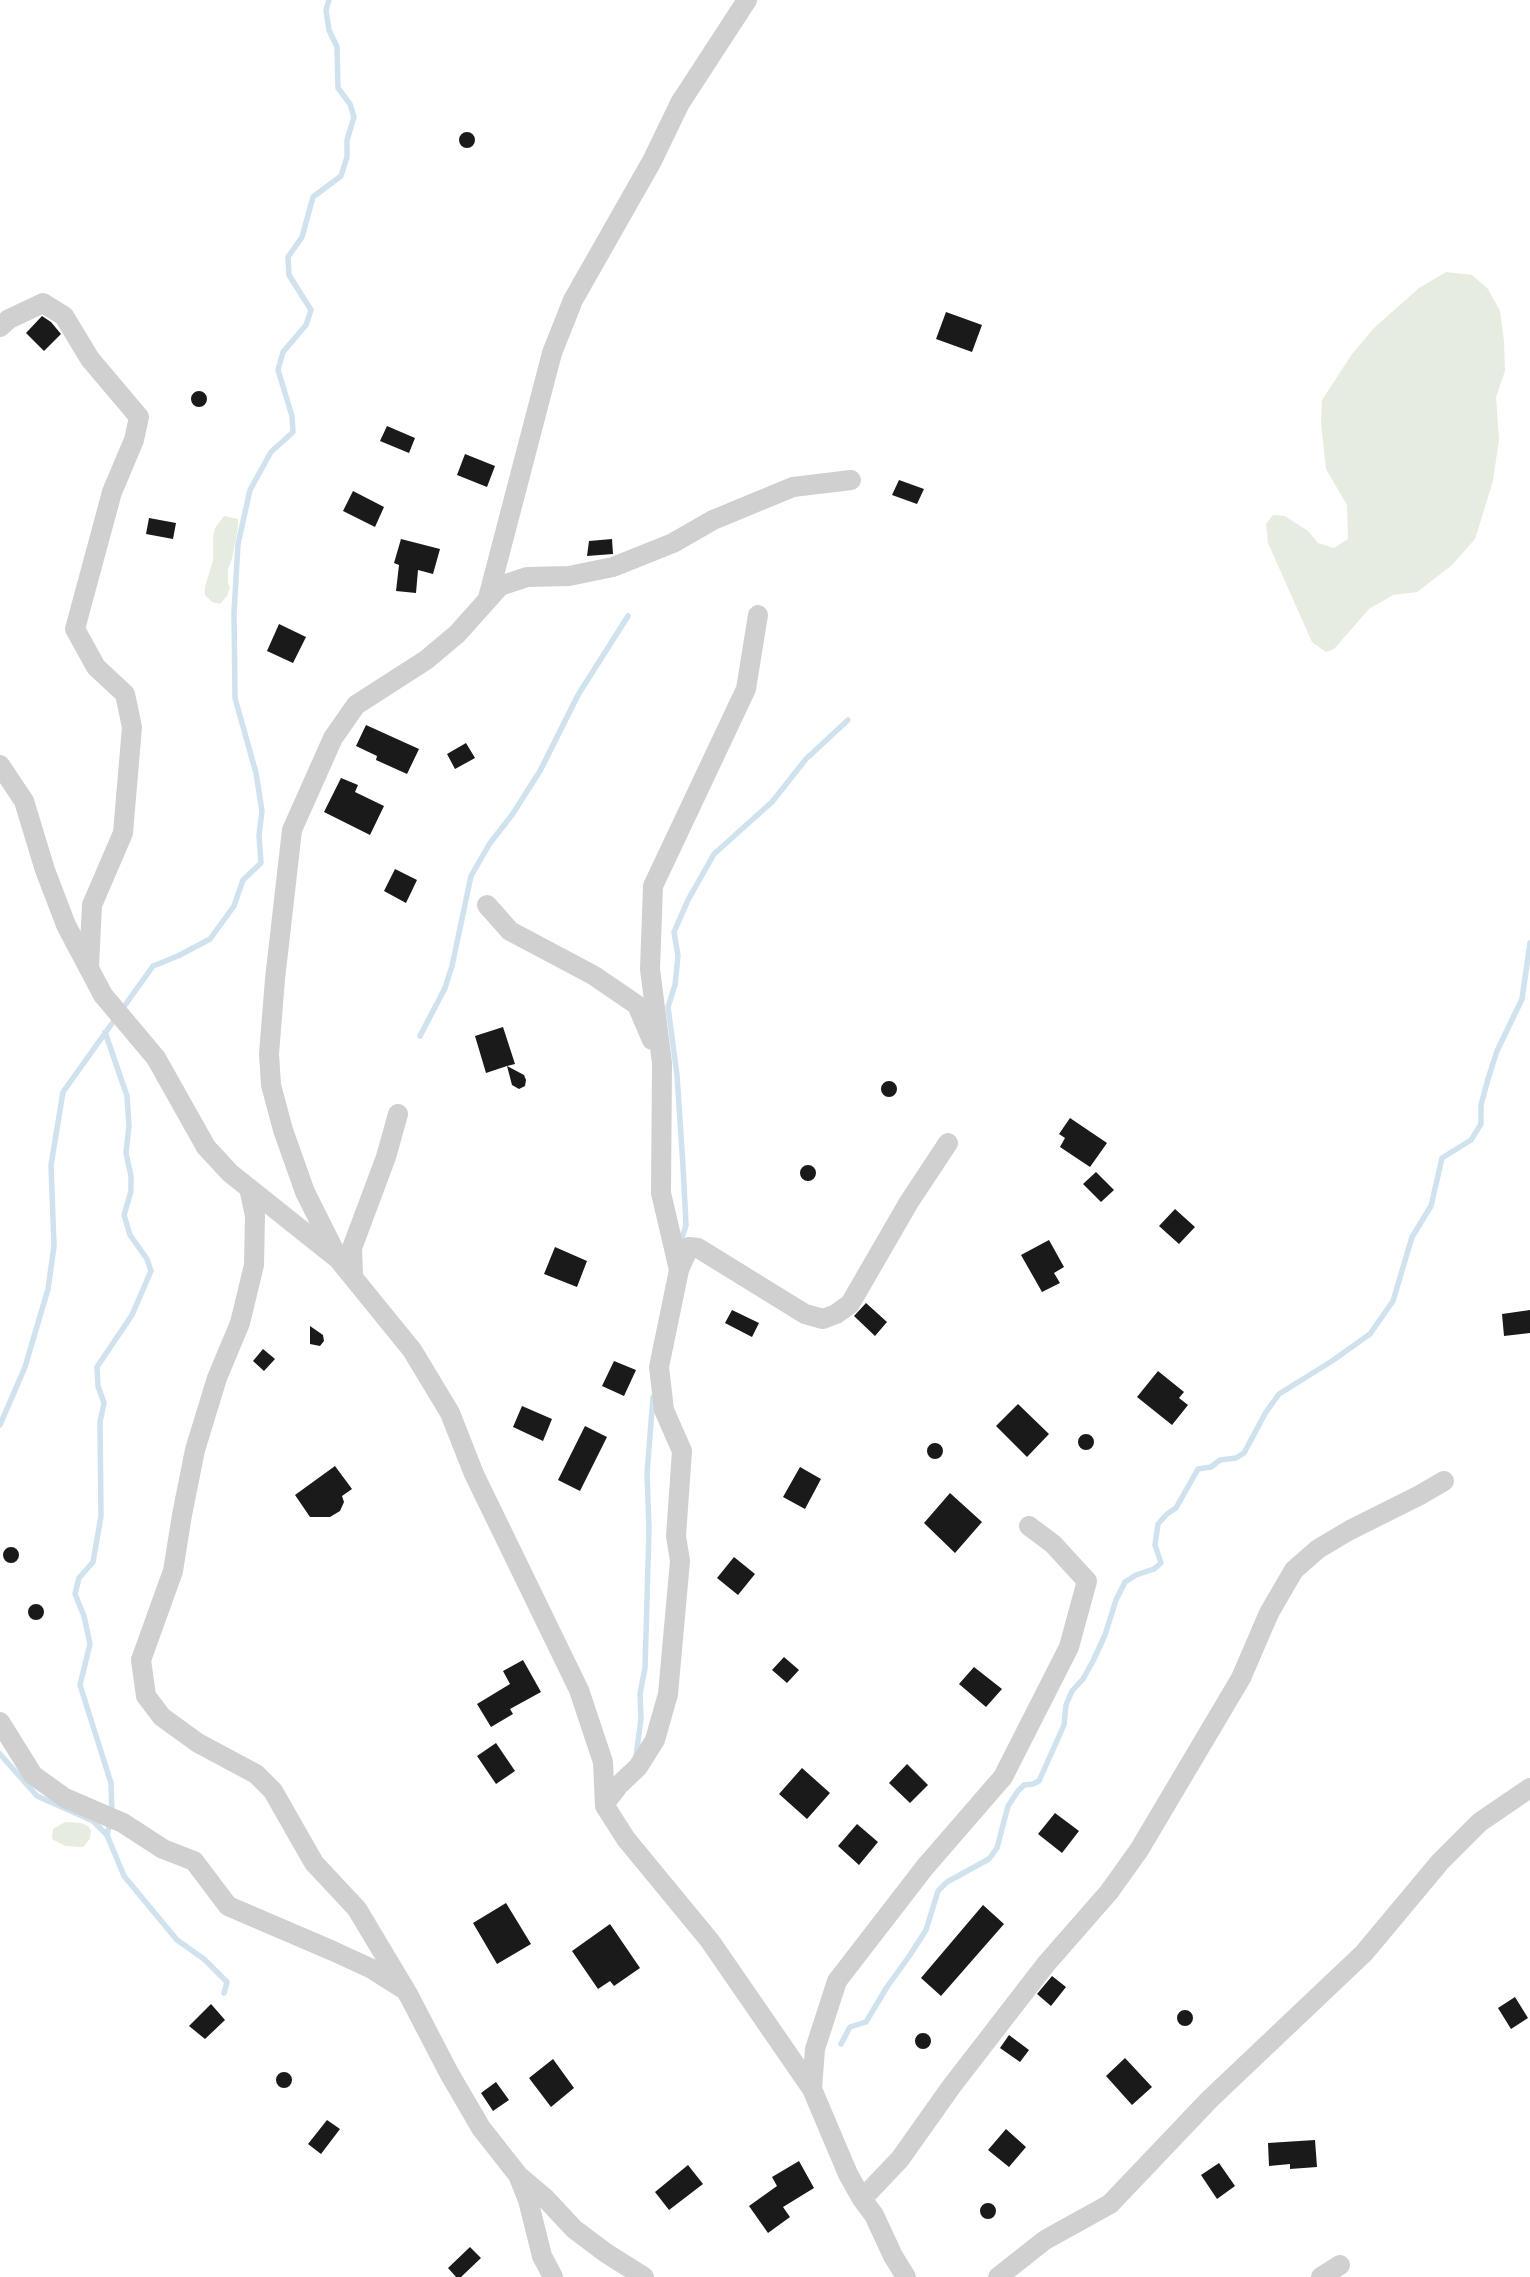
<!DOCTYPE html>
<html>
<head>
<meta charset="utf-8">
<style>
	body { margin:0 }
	canvas { display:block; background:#fff }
</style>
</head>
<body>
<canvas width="1530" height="2277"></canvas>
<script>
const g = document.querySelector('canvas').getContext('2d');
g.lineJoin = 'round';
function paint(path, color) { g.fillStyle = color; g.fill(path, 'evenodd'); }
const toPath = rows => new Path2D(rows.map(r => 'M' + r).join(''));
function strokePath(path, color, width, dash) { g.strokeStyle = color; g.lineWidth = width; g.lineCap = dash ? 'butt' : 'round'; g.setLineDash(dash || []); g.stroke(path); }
paint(toPath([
	[1446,272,1472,275,1488,289,1500,311,1504,341,1505,371,1496,397,1499,439,1493,481,1475,539,1451,566,1417,592,1393,595,1369,609,1334,649,1326,652,1312,642,1268,543,1266,524,1273,515,1285,516,1308,531,1318,543,1334,548,1348,539,1347,505,1326,469,1321,424,1322,400,1352,354,1374,328,1419,288],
	[224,516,238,519,238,527,232,559,228,569,228,583,230,587,227,596,220,604,212,602,205,595,205,587,213,560,213,537,215,528],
	[65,1822,81,1823,88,1826,91,1831,90,1839,83,1847,65,1846,52,1839,53,1829]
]), '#e6ecdf');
strokePath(toPath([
	[105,1032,127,1096,129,1126,126,1153,131,1176,131,1191,124,1215,130,1235,147,1259,151,1271,132,1315,97,1367,98,1386,104,1403,100,1422,101,1516,93,1562,79,1578,75,1594,84,1616,90,1644,80,1685,111,1783,112,1813],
	[420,1036,445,988,452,966,471,876,490,843,512,815,540,771,578,695,628,616],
	[680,1244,686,1225,683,1166,677,1075,668,1007,675,985,678,956,674,932,688,900,714,854,772,802,806,759,848,720],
	[0,1425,25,1367,48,1289,54,1246,51,1165,63,1092,153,966,178,956,210,939,234,906,243,880,261,863,259,835,262,811,256,773,235,698,234,613,238,544,250,490,271,452,293,432,292,416,278,370,283,352,306,325,311,310,289,275,288,257,302,237,313,197,341,176,347,157,347,140,354,117,350,104,338,88,337,47,329,30,326,10,329,0],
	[0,1754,37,1796,93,1821,107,1835,124,1876,177,1940,204,1959,227,1982,224,1993],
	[636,1756,641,1719,640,1694,645,1668,649,1529,647,1474,653,1397],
	[107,1835,110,1822],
	[841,2044,850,2027,866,2022,887,1987,910,1955,926,1930,938,1891,947,1882,989,1859,997,1848,1008,1806,1018,1791,1024,1785,1033,1784,1039,1781,1064,1725,1066,1705,1072,1691,1083,1679,1093,1661,1105,1635,1116,1600,1125,1582,1136,1575,1154,1569,1161,1563,1155,1545,1158,1524,1167,1514,1176,1508,1198,1469,1211,1467,1220,1460,1236,1458,1244,1453,1266,1412,1279,1394,1332,1361,1370,1334,1393,1301,1412,1237,1431,1206,1442,1158,1471,1140,1481,1124,1481,1105,1488,1079,1497,1051,1522,999,1530,943]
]), '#cfe2ee', 5.5);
paint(toPath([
	'459 140a8 8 0 1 1 16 0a8 8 0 1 1-16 0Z',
	[946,312,982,325,972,352,936,339],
	[42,316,51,322,61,334,44,351,26,333],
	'191 399a8 8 0 1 1 16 0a8 8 0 1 1-16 0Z',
	[387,426,415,438,409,453,380,441],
	[465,454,495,466,487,487,457,475],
	[899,480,924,489,917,504,892,495],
	[353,491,384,507,375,527,343,511],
	[149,518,176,523,173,539,146,534],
	[401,539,440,549,433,574,418,570,416,593,396,591,399,565,394,563],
	[612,539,613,554,587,556,589,541],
	[279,624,306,637,293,663,267,651],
	[366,725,419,749,407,774,376,760,377,756,356,746],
	[466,743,475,758,455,769,447,754],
	[341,778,358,785,355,792,384,806,370,835,324,812],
	[395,869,417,880,406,903,384,891],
	[503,1027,515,1064,507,1066,524,1075,526,1080,525,1086,519,1089,512,1085,507,1066,486,1073,475,1036],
	'881 1089a8 8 0 1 1 16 0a8 8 0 1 1-16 0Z',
	[1070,1118,1107,1143,1090,1167,1060,1147,1065,1138,1059,1134],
	'800 1173a8 8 0 1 1 16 0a8 8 0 1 1-16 0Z',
	[1096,1172,1114,1190,1101,1202,1083,1184],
	[1175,1209,1195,1227,1179,1244,1159,1226],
	[1049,1240,1064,1267,1054,1273,1060,1283,1042,1292,1021,1255],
	[555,1247,587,1261,577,1287,544,1274],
	[866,1303,887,1322,875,1336,854,1316],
	[732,1310,759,1323,752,1337,725,1323],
	[1530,1310,1530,1333,1504,1336,1502,1314],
	[310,1326,323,1335,324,1341,320,1346,310,1344],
	[263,1349,275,1359,264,1371,253,1361],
	[614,1361,636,1370,624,1396,602,1386],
	[1158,1371,1184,1392,1179,1398,1188,1405,1172,1425,1137,1397],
	[1018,1404,1049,1434,1027,1457,996,1426],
	[522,1406,552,1419,543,1441,513,1427],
	[585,1426,607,1437,580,1491,558,1480],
	'1078 1442a8 8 0 1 1 16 0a8 8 0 1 1-16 0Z',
	'927 1451a8 8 0 1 1 16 0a8 8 0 1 1-16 0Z',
	[335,1466,352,1489,342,1496,344,1502,340,1511,330,1517,310,1517,295,1495],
	[800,1467,821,1479,805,1509,783,1497],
	[950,1493,982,1522,955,1553,924,1523],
	'3 1555a8 8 0 1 1 16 0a8 8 0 1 1-16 0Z',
	[734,1557,755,1574,738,1595,717,1578],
	'28 1612a8 8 0 1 1 16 0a8 8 0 1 1-16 0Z',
	[784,1657,799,1670,787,1683,772,1670],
	[523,1660,541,1692,510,1709,513,1714,491,1727,477,1704,510,1684,503,1671],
	[974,1667,1002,1689,986,1707,959,1684],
	[496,1743,515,1771,496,1784,477,1756],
	[907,1764,928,1785,910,1803,889,1783],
	[802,1768,830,1793,807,1819,779,1794],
	[1055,1813,1079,1831,1062,1853,1038,1834],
	[857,1824,878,1842,859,1865,838,1846],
	[506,1903,531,1944,497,1964,473,1923],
	[983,1905,1004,1924,941,1996,921,1978],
	[610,1924,640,1968,614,1986,610,1981,598,1989,572,1951],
	[1052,1976,1066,1987,1051,2006,1037,1994],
	[1515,1997,1528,2018,1511,2029,1498,2008],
	[211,2004,225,2020,205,2039,189,2026],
	'1177 2018a8 8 0 1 1 16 0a8 8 0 1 1-16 0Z',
	'915 2041a8 8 0 1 1 16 0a8 8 0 1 1-16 0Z',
	[1009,2035,1029,2050,1020,2062,1000,2048],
	[1125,2058,1152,2087,1132,2105,1106,2076],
	[553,2059,574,2088,551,2107,529,2078],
	'276 2080a8 8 0 1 1 16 0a8 8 0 1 1-16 0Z',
	[496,2082,509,2100,493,2111,481,2093],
	[327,2120,340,2129,321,2154,308,2144],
	[1006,2129,1026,2147,1009,2167,988,2150],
	[1315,2140,1317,2167,1290,2169,1290,2164,1269,2166,1268,2143],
	[799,2161,814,2188,783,2207,790,2217,768,2233,749,2206,777,2186,772,2177],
	[1219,2163,1235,2186,1217,2199,1201,2175],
	[688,2165,703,2184,669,2210,655,2192],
	'980 2211a8 8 0 1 1 16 0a8 8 0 1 1-16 0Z',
	[470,2247,481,2258,461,2277,456,2277,448,2268]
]), '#1a1a1a');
strokePath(toPath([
	[0,327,9,319,43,303,64,316,90,359,139,417,134,440,112,492,75,629,96,667,125,694,132,727,123,833,92,905,89,966],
	[488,598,552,353,573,300,652,161,680,103,747,0],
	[0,765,24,801,45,870,66,925,103,995,156,1058,206,1147,230,1173,338,1259,412,1350,450,1413,474,1474,579,1690,603,1762,605,1806,626,1839,710,1941,812,2089,848,2174,862,2199,874,2215,893,2256,906,2277],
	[487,905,510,931,593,975,637,1005,652,1040],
	[249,1188,255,1216,254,1265,240,1323,217,1378,195,1450,182,1515,173,1571,141,1660,146,1696,162,1717,198,1743,256,1774,273,1791,314,1863,357,1909,409,1996,449,2073,481,2128,518,2175,528,2200,542,2256,553,2277],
	[335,1252,305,1192,283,1130,271,1085,269,1054,275,979,292,830,333,738,356,705,426,660,457,634,500,586,527,577,569,576,613,567,673,543,713,520,793,487,851,480],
	[679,1270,661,1193,662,1063,650,969,653,886,746,689,758,615],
	[353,1276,352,1248,386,1157,398,1114],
	[0,1722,33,1775,65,1798,123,1823,163,1849,194,1861,228,1906,333,1951,372,1969,402,1988],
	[605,1803,619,1785,638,1767,655,1740,668,1694,680,1561,676,1536,682,1451,664,1410,659,1367,679,1270,689,1247,698,1248,805,1314,823,1319,836,1314,850,1304,909,1202,948,1143],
	[812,2089,815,2049,837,1981,925,1867,1003,1777,1069,1647,1087,1581,1053,1544,1029,1526],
	[520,2177,546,2199,574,2229,606,2253,644,2277],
	[862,2199,900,2159,951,2087,1046,1964,1109,1892,1139,1850,1241,1678,1269,1613,1294,1570,1318,1549,1350,1530,1420,1495,1444,1481],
	[998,2277,1045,2240,1110,2204,1210,2099,1364,1953,1440,1862,1480,1822,1530,1788],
	[1321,2277,1340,2265]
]), '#d0d0d0', 20);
</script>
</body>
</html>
